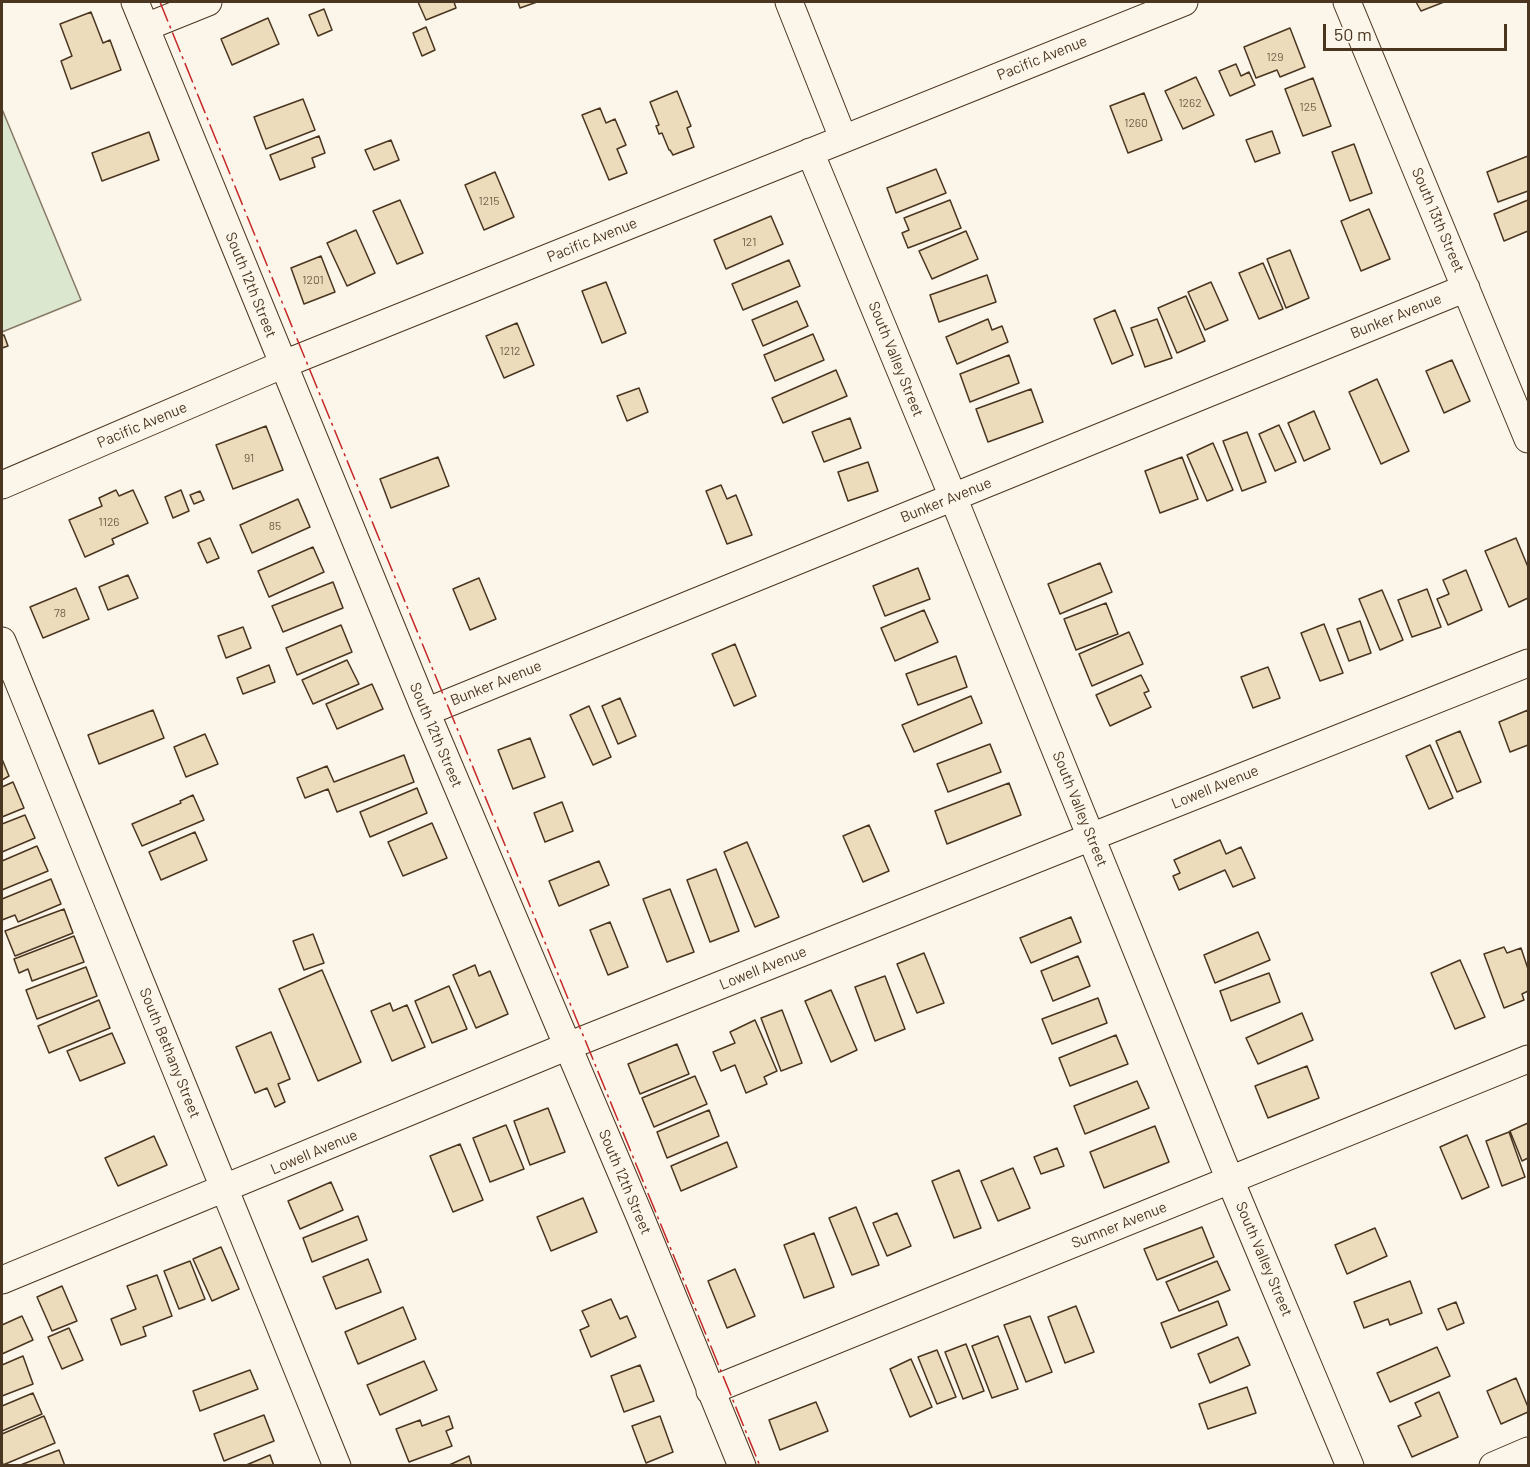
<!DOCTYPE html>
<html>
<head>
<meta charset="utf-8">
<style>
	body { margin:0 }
	#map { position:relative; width:1530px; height:1467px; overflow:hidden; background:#fbf6e9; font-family:Barlow,sans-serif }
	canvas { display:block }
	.frame { position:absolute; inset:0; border:3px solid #4a3520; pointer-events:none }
	.scale { position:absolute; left:1323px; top:24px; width:184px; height:27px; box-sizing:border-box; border:3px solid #4a3520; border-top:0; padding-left:8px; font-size:18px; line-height:21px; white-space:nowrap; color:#4a3520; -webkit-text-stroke:4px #fbf6e9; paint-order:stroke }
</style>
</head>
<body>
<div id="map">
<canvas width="1530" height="1467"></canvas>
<div class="frame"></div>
<div class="scale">50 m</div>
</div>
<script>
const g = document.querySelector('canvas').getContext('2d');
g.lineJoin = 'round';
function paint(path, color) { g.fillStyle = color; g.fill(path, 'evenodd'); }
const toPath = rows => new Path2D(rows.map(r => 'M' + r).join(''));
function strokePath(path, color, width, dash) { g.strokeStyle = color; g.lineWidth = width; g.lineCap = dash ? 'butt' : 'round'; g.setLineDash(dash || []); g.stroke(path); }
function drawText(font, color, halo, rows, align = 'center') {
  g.font = font + ' Barlow,sans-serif'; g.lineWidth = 4.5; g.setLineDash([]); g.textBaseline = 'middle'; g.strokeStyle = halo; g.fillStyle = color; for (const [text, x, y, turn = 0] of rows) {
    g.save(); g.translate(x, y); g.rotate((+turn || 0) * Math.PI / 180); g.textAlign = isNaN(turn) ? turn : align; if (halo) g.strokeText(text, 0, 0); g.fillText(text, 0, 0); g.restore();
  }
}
const green = toPath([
	[2,109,81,300,2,332,2,109]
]);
paint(green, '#dce7d0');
strokePath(green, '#887966', 1.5);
const building = toPath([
	[418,2,454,2,456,8,426,20,418,2],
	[518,2,537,2,520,8,518,2],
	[1416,2,1444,2,1421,11,1416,2],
	[324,9,332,30,318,36,309,15,324,9],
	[91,12,103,43,110,40,121,70,71,89,61,61,72,56,60,24,91,12],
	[268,18,279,44,232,65,221,39,268,18],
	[426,27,435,50,422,56,413,33,426,27],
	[1290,28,1305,67,1280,77,1277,70,1256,78,1244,47,1290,28],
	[1236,64,1241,76,1249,72,1255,85,1230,96,1219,71,1236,64],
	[1196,77,1214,115,1183,129,1165,91,1196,77],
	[1313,78,1331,126,1303,136,1285,89,1313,78],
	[677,91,691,126,687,128,694,147,673,155,670,150,669,150,662,133,659,134,656,126,659,125,650,102,677,91],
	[1144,93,1162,140,1128,153,1110,106,1144,93],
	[303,99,315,130,266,149,254,117,303,99],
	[600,108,606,123,615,119,626,145,617,149,627,173,609,180,582,115,600,108],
	[1272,131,1280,153,1255,162,1246,140,1272,131],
	[149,132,159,160,102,181,92,153,149,132],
	[319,136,325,153,312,158,315,167,280,180,270,155,319,136],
	[391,140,399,160,374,170,365,150,391,140],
	[1354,144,1372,193,1350,201,1332,152,1354,144],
	[1528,156,1528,191,1498,202,1487,172,1528,156],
	[936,169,946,193,896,213,887,188,936,169],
	[495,172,514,217,484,230,465,185,495,172],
	[400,200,423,253,397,264,373,211,400,200],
	[950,200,961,228,908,248,902,233,909,230,904,218,950,200],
	[1528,200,1528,231,1504,241,1494,214,1528,200],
	[1369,209,1390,259,1361,271,1341,221,1369,209],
	[771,216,783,244,726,269,714,240,771,216],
	[356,230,375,273,347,286,327,243,356,230],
	[966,231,978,259,932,279,919,251,966,231],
	[1290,250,1309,298,1286,308,1267,259,1290,250],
	[321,256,335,292,304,304,291,268,321,256],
	[789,260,800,286,743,310,732,284,789,260],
	[1263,263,1283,309,1259,319,1239,273,1263,263],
	[987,275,996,302,939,322,930,295,987,275],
	[606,282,626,333,602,343,582,291,606,282],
	[1211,282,1228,320,1205,330,1188,292,1211,282],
	[1186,296,1205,341,1177,353,1158,308,1186,296],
	[797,301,808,326,763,346,752,320,797,301],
	[1115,310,1133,355,1112,364,1094,319,1115,310],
	[988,319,992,330,1002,326,1008,342,957,364,946,337,988,319],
	[1157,319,1172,358,1145,367,1131,328,1157,319],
	[517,323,534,365,504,378,486,336,517,323],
	[813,334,824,360,775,381,764,355,813,334],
	[4,335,8,346,2,348,2,336,4,335],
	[1009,355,1019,383,970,402,960,374,1009,355],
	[1452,360,1470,401,1444,413,1426,371,1452,360],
	[836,370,847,396,783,423,772,398,836,370],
	[1377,379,1409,451,1381,464,1349,392,1377,379],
	[639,388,648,412,627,421,617,396,639,388],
	[1031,389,1043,422,988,442,976,409,1031,389],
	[1314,411,1330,449,1304,461,1288,423,1314,411],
	[850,418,861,448,824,462,812,432,850,418],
	[1279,425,1296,462,1275,471,1259,434,1279,425],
	[266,426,283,470,233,489,216,445,266,426],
	[1247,432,1266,482,1242,491,1223,441,1247,432],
	[1213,443,1233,490,1207,501,1187,455,1213,443],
	[438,457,449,486,391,508,380,479,438,457],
	[1182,457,1198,499,1160,513,1145,471,1182,457],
	[868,462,878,491,848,501,838,472,868,462],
	[721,485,727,499,736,495,752,535,727,544,706,491,721,485],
	[116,490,119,496,133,490,148,523,112,539,114,544,85,557,69,520,102,506,99,498,116,490],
	[181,490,189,511,173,518,165,497,181,490],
	[200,491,204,500,194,504,190,495,200,491],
	[298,499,310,527,252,553,240,525,298,499],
	[210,538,219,558,207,563,198,543,210,538],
	[1516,538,1528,567,1528,598,1509,607,1485,551,1516,538],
	[313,547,324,572,269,597,258,571,313,547],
	[1100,563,1112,592,1060,614,1048,584,1100,563],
	[918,568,930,599,885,616,873,586,918,568],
	[1466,570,1482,610,1448,625,1437,599,1449,594,1443,580,1466,570],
	[128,575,138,598,108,610,99,587,128,575],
	[479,578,496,619,470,630,453,589,479,578],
	[333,582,343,608,283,632,272,606,333,582],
	[76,588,89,619,43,638,30,607,76,588],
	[1427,589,1441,627,1412,637,1398,600,1427,589],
	[1382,590,1403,640,1380,650,1359,599,1382,590],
	[1106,603,1118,634,1076,650,1064,619,1106,603],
	[924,610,938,642,895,661,881,628,924,610],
	[1360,621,1371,653,1349,661,1337,629,1360,621],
	[1324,624,1343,673,1320,681,1301,633,1324,624],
	[341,625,352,652,297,675,286,648,341,625],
	[243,627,251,648,226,658,218,636,243,627],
	[1129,632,1143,664,1092,686,1079,654,1129,632],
	[735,644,756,696,734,706,712,654,735,644],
	[956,656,967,687,918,705,906,674,956,656],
	[347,660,359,684,313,704,302,680,347,660],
	[269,665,275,682,243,694,237,678,269,665],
	[1268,667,1280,698,1253,708,1241,677,1268,667],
	[1141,675,1149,691,1144,693,1151,707,1110,726,1096,695,1141,675],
	[372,684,383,709,337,729,326,704,372,684],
	[971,696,982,723,914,752,902,725,971,696],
	[620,698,636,736,618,744,602,706,620,698],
	[589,706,611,757,593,765,570,715,589,706],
	[153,710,164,738,99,764,88,735,153,710],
	[1528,710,1528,745,1510,752,1499,722,1528,710],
	[1460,731,1481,782,1457,792,1436,741,1460,731],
	[205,734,218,764,186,777,174,747,205,734],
	[530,738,545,777,513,789,498,750,530,738],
	[990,744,1001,772,948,792,937,764,990,744],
	[1430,745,1453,798,1429,809,1406,756,1430,745],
	[404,755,414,782,337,812,328,789,305,798,297,778,327,766,334,782,404,755],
	[2,759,9,776,2,780,2,759],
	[13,782,24,808,2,817,2,787,13,782],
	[1009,783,1021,815,947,844,935,811,1009,783],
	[417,788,427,813,370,837,360,812,417,788],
	[193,795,204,820,142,846,132,824,181,803,180,801,193,795],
	[562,802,573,831,545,842,534,813,562,802],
	[25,815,35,838,2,852,2,824,25,815],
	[432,823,447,858,403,876,388,842,432,823],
	[869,825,889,871,863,882,843,836,869,825],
	[195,832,207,860,161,880,149,852,195,832],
	[1220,840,1226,854,1241,847,1255,878,1233,887,1225,870,1179,890,1173,876,1180,873,1174,860,1220,840],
	[747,842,779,917,755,927,724,852,747,842],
	[37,846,48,871,2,890,2,861,37,846],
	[599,861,609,885,559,906,549,881,599,861],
	[716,869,739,931,710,942,687,880,716,869],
	[51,879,61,904,18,922,15,915,2,920,2,899,51,879],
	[670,889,694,952,667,962,643,899,670,889],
	[64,909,73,933,15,956,5,931,64,909],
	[1071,917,1081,942,1031,963,1020,938,1071,917],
	[610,922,628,967,608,975,590,930,610,922],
	[1258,932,1270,960,1215,983,1204,955,1258,932],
	[313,934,324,963,304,970,293,941,313,934],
	[74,936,84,962,32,981,28,969,19,973,14,959,74,936],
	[1504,947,1507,953,1521,948,1528,969,1528,991,1522,994,1524,1000,1504,1008,1484,954,1504,947],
	[924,953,944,1003,917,1013,897,964,924,953],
	[1078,956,1090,986,1053,1001,1041,971,1078,956],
	[1460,960,1485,1017,1455,1029,1431,973,1460,960],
	[475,965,479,976,490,971,508,1014,476,1028,453,975,475,965],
	[86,967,97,996,37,1019,26,990,86,967],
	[322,970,361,1062,318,1081,279,989,322,970],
	[1269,973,1280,1002,1231,1021,1220,991,1269,973],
	[885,976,905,1029,875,1041,855,987,885,976],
	[449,986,467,1029,432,1043,415,1001,449,986],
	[831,990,857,1050,831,1062,805,1001,831,990],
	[1098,998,1107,1023,1052,1044,1042,1019,1098,998],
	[99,1000,110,1028,49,1053,38,1026,99,1000],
	[390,1003,393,1011,407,1005,425,1047,392,1061,371,1011,390,1003],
	[782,1010,802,1063,781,1071,761,1018,782,1010],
	[1302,1013,1313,1040,1258,1064,1246,1038,1302,1013],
	[755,1020,777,1071,764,1077,767,1084,746,1093,735,1065,721,1071,713,1052,735,1043,730,1032,755,1020],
	[271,1032,290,1079,278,1084,285,1102,275,1107,267,1088,255,1093,236,1047,271,1032],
	[112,1033,125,1063,80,1081,67,1051,112,1033],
	[1116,1035,1128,1064,1070,1086,1059,1058,1116,1035],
	[677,1044,689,1074,640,1094,628,1064,677,1044],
	[1307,1066,1319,1098,1268,1118,1255,1086,1307,1066],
	[695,1076,707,1104,654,1127,642,1098,695,1076],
	[1137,1081,1149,1108,1085,1134,1074,1106,1137,1081],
	[548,1108,565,1152,530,1165,514,1121,548,1108],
	[709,1110,719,1136,667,1158,657,1132,709,1110],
	[1528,1123,1528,1158,1522,1161,1510,1131,1528,1123],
	[506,1125,524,1169,490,1182,473,1138,506,1125],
	[1155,1126,1169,1162,1104,1188,1090,1152,1155,1126],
	[1509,1132,1525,1177,1502,1186,1486,1141,1509,1132],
	[1467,1135,1489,1187,1462,1199,1440,1147,1467,1135],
	[154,1136,167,1165,118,1186,105,1158,154,1136],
	[727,1142,737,1167,681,1191,671,1166,727,1142],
	[460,1144,483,1200,453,1212,430,1156,460,1144],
	[1057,1148,1064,1166,1041,1174,1034,1157,1057,1148],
	[1013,1168,1030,1208,998,1221,981,1181,1013,1168],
	[959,1170,981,1228,954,1238,932,1181,959,1170],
	[331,1182,343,1210,300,1229,288,1201,331,1182],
	[583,1198,597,1232,551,1251,537,1217,583,1198],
	[856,1207,879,1265,852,1275,829,1218,856,1207],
	[897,1213,911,1246,887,1256,873,1223,897,1213],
	[358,1216,367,1240,312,1262,303,1238,358,1216],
	[1202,1227,1214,1257,1157,1280,1144,1249,1202,1227],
	[1375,1228,1387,1256,1347,1274,1335,1245,1375,1228],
	[814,1233,834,1287,804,1298,784,1245,814,1233],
	[221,1247,239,1289,212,1301,193,1259,221,1247],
	[368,1259,381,1292,336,1309,323,1277,368,1259],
	[190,1261,205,1299,179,1309,164,1271,190,1261],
	[1217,1261,1230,1290,1179,1311,1166,1282,1217,1261],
	[735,1269,755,1316,727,1328,708,1281,735,1269],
	[157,1275,172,1316,143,1327,146,1336,121,1345,111,1319,136,1309,127,1286,157,1275],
	[1410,1281,1422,1313,1390,1325,1388,1319,1364,1328,1354,1302,1410,1281],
	[62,1286,77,1321,52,1331,37,1297,62,1286],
	[611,1299,620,1319,627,1316,636,1337,591,1357,580,1330,589,1326,582,1311,611,1299],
	[1218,1301,1227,1325,1171,1348,1161,1323,1218,1301],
	[1456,1302,1464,1323,1447,1330,1438,1309,1456,1302],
	[1076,1306,1094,1352,1065,1363,1048,1317,1076,1306],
	[403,1307,416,1339,358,1364,345,1332,403,1307],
	[22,1316,33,1340,2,1354,2,1325,22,1316],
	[1030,1316,1052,1372,1026,1382,1004,1325,1030,1316],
	[69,1328,83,1360,62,1369,48,1337,69,1328],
	[998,1336,1018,1389,992,1398,972,1346,998,1336],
	[1238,1337,1250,1365,1210,1383,1198,1354,1238,1337],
	[966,1344,984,1391,963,1399,945,1352,966,1344],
	[1437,1347,1450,1376,1390,1402,1377,1373,1437,1347],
	[937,1350,956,1397,937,1404,918,1357,937,1350],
	[23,1356,33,1384,2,1396,2,1365,23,1356],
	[911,1359,932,1407,910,1417,890,1369,911,1359],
	[424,1361,437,1390,380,1415,367,1385,424,1361],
	[640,1365,654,1401,624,1412,611,1376,640,1365],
	[250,1370,258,1389,200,1411,193,1391,250,1370],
	[1516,1378,1528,1407,1528,1412,1501,1424,1487,1391,1516,1378],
	[1247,1387,1256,1413,1208,1429,1199,1404,1247,1387],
	[1439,1392,1458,1437,1412,1457,1398,1426,1421,1416,1415,1403,1439,1392],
	[33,1393,42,1414,2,1431,2,1406,33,1393],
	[816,1402,828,1431,780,1450,769,1420,816,1402],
	[264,1415,274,1441,224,1461,214,1434,264,1415],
	[44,1416,55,1443,3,1465,2,1461,2,1434,44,1416],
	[449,1416,453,1428,446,1431,452,1446,409,1462,396,1429,420,1420,422,1426,449,1416],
	[660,1416,673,1452,646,1463,632,1426,660,1416],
	[59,1450,65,1466,18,1466,59,1450],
	[270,1455,274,1466,244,1466,270,1455],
	[469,1456,472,1466,447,1466,469,1456]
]);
paint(building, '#ecdcbc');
strokePath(building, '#4a3520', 1.5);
const minor = toPath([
	[135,2,426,712,641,1219,742,1466],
	[789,2,843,138],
	[1347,2,1528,439],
	[146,27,208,2],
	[810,152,953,497,1230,1180,1350,1466],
	[2,485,284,364,1184,2],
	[2,641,337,1466],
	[426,712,1466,288],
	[2,1280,568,1046,1091,837,1528,663],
	[710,1391,1528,1059],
	[1493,1466,1528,1451]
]);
strokePath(minor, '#4a3520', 29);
strokePath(minor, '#fbf6e9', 27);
strokePath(toPath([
	[160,2,293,329,760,1466]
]), '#c62828', 1.5, [21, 4.5, 3, 4.5]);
drawText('12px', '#725f47', null, [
	["129",1275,57],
	["1262",1190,103],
	["125",1308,107],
	["1260",1136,123],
	["1215",489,201],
	["121",749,242],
	["1201",313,280],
	["1212",510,351],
	["91",249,458],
	["1126",109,522],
	["85",275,526],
	["78",60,613]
]);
drawText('15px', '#4a3520', '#fbf6e9', [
	["Pacific Avenue",1042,58,-22],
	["South 13th Street",1438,220,67],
	["Pacific Avenue",592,240,-22],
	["South 12th Street",251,285,68],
	["Bunker Avenue",1396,316,-22],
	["South Valley Street",896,359,68],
	["Pacific Avenue",142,425,-23],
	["Bunker Avenue",946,500,-22],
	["Bunker Avenue",496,683,-22],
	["South 12th Street",436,735,67],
	["Lowell Avenue",1215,787,-22],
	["South Valley Street",1080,809,68],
	["Lowell Avenue",763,968,-22],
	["South Bethany Street",170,1053,68],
	["Lowell Avenue",314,1152,-23],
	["South 12th Street",625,1182,67],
	["Sumner Avenue",1119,1225,-22],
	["South Valley Street",1264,1259,67]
]);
</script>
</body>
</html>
